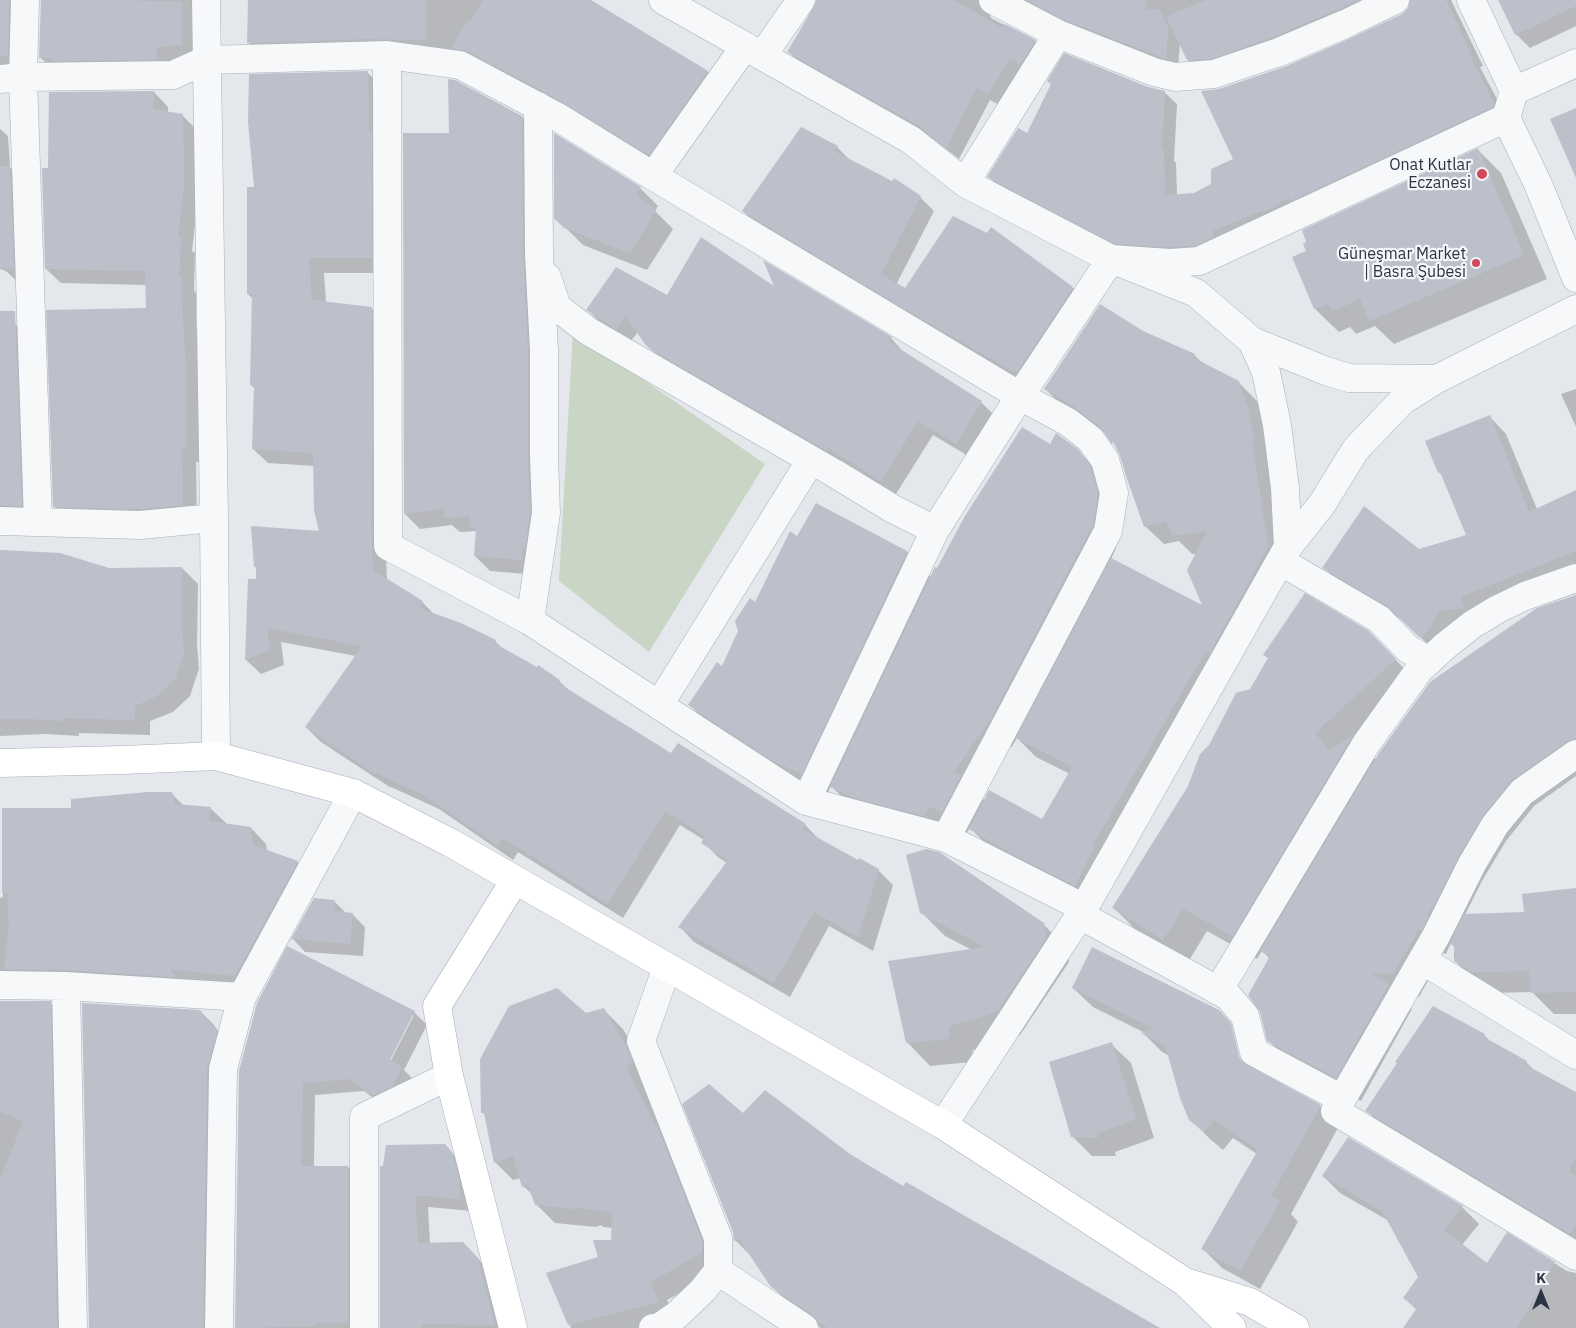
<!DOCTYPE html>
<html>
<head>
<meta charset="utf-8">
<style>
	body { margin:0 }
	#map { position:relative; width:1576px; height:1328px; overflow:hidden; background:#e4e7ec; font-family:"IBM Plex Sans",sans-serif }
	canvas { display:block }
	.north { position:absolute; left:1516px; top:1268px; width:50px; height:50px; -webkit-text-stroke:4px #f4f6f9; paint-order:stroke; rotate:0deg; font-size:14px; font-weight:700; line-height:20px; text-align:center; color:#2b3445 }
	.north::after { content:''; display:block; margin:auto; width:18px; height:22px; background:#2b3445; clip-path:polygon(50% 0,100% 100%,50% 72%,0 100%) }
</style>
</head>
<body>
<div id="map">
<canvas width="1576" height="1328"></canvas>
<div class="north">K</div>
</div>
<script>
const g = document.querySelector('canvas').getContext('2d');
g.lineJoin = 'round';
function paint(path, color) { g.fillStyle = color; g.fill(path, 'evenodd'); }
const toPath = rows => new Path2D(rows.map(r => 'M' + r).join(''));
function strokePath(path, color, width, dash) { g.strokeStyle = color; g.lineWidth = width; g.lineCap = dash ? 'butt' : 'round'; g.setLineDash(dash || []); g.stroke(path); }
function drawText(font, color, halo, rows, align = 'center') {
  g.font = font + ' "IBM Plex Sans",sans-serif'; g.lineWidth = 4.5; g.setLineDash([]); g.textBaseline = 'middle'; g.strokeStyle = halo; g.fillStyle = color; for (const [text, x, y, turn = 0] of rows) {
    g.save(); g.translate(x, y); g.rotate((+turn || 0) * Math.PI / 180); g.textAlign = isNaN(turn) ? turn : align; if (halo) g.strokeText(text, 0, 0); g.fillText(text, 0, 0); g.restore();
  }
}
paint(toPath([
	[573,331,765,464,649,652,559,581]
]), '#c9d6c5');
paint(toPath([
	[0,0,39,0,23,71,0,72],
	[42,0,199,0,197,60,56,73,40,57],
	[250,0,589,0,708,72,720,84,662,167,481,63,261,55,249,43],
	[817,0,997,0,991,6,990,15,991,18,1035,41,1048,54,1001,106,990,100,959,159,933,139,801,64,789,52],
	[1017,0,1397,0,1200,72,1188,60,1180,43,1178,70,1078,32],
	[1411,0,1451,0,1483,66,1480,67,1506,116,1225,250,1129,256,1001,189,989,177,1027,135,1148,88,1164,92,1177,104,1174,161,1176,163,1177,195,1194,194,1212,185,1234,159,1219,90,1285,68,1402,15,1409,10],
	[1499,0,1576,0,1576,26,1530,48,1516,34],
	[367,72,382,87,386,273,324,273,326,302,371,308,386,323,385,532,387,580,422,602,435,615,495,641,504,650,559,681,571,692,671,755,805,825,820,840,859,861,878,870,893,885,873,951,829,926,790,997,694,942,680,927,727,863,718,857,703,842,704,840,680,825,623,918,518,852,513,860,439,809,391,787,391,788,321,742,306,727,356,656,281,642,284,665,261,674,246,660,249,580,258,580,258,569,255,567,321,532,315,466,268,463,253,449,255,389,251,385,253,299,248,294,255,189],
	[154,92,168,107,168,113,182,115,197,130,198,199,192,251,195,253,194,290,196,293,196,319,201,401,200,462,196,462,197,519,69,521,54,506,147,309,147,285,61,283,46,269,49,170],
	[522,117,537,132,538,575,490,571,475,556,477,531,460,532,452,525,420,529,405,514,450,135],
	[0,129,8,136,10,167,29,187,23,287,6,271,0,269],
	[837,147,851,161,920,197,934,211,896,285,906,290,987,234,991,229,1073,288,1086,302,1031,386,923,324,757,225,743,211],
	[1478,150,1501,173,1547,279,1394,344,1375,326,1356,334,1350,327,1339,332,1315,309,1293,257,1307,251],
	[640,188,658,206,655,211,673,229,647,270,583,245,556,218],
	[777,289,891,338,905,354,981,402,996,417,970,457,933,435,896,494,842,461,841,464,661,359,646,344,638,332,630,342,602,324,588,310,667,297],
	[0,318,15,324,34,344,41,525,0,524],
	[1142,332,1194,355,1205,365,1238,382,1257,401,1267,431,1286,565,1094,904,989,847,970,828,965,836,855,810,831,786,826,797,713,729,690,705,722,668,756,604,798,538,816,504,907,552,931,577,1050,446,1078,451,1102,475,1121,518,1116,548,1111,559,1204,608,1197,554,1192,554,1179,541,1164,544,1145,526,1121,455,1116,446,1109,436,1093,424,1064,407,1045,389],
	[1017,738,1036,757,1070,774,1042,820,985,801,978,794,1011,746,1012,747],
	[1576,389,1576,427,1561,394],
	[1490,417,1506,434,1537,509,1576,492,1576,574,1437,654,1406,622,1340,584,1324,567,1419,550,1467,536,1444,478,1439,472],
	[0,551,109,569,182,568,198,584,197,644,199,669,190,696,173,712,150,721,150,735,79,733,79,736,46,734,0,736],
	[1576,596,1576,776,1534,806,1506,841,1482,881,1465,915,1525,914,1576,890,1576,1014,1554,1014,1532,992,1494,993,1477,983,1455,961,1455,948,1451,943,1446,954,1443,953,1419,997,1401,998,1412,1009,1361,1101,1293,1065,1269,1041,1270,959,1262,951,1257,959,1207,931,1188,962,1138,932,1114,908,1393,657,1419,684,1357,740,1376,760],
	[171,793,184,806,210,808,226,823,225,825,251,828,266,844,267,851,297,862,313,877,251,991,0,975,0,898,3,897,3,809,73,809],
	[315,899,334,901,346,913,352,914,365,927,363,956,305,952,293,939],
	[921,912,1043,924,1067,948,1069,962,1020,1035,973,1050,971,1062,930,1066,907,1042,972,950,945,936],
	[288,948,414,1012,427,1025,404,1070,414,1080,386,1108,364,1091,315,1095,314,1167,348,1167,361,1180,361,1328,236,1328,240,1071],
	[412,1015,414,1015,388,1066,386,1065],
	[1073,988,1218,1011,1232,1025,1230,1025,1239,1062,1242,1062,1232,1025,1250,1044,1256,1071,1320,1106,1339,1126,1291,1214,1298,1222,1260,1289,1222,1268,1203,1249,1257,1154,1233,1138,1223,1150,1210,1139,1190,1119,1170,1056,1162,1052,1143,1033,1145,1033,1093,1007],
	[50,1003,63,1015,69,1328,0,1328,0,1008],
	[604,1010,623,1029,645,1067,651,1082,643,1085,670,1139,720,1272,667,1300,679,1326,676,1328,571,1328,548,1274,600,1257,612,1241,612,1228,603,1227,601,1225,596,1227,555,1223,536,1204,533,1195,523,1186,521,1178,513,1180,495,1162,486,1116,482,1112,585,1014],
	[200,1011,213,1024,229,1046,216,1328,90,1328],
	[1484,1035,1493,1044,1526,1062,1536,1072,1576,1094,1576,1243,1383,1127,1367,1111],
	[1111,1044,1131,1063,1154,1138,1115,1152,1116,1156,1092,1156,1072,1136],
	[744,1115,849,1155,903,1188,1158,1328,821,1328,796,1311,772,1286,754,1259,735,1240],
	[1348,1139,1462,1207,1479,1224,1462,1245,1488,1265,1507,1234,1567,1271,1576,1273,1576,1328,1405,1328,1417,1310,1404,1298,1420,1277,1389,1221,1340,1193,1323,1176],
	[445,1146,458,1159,472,1211,428,1207,430,1244,476,1256,490,1273,506,1328,381,1328,381,1167]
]), '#0003');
paint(toPath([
	[9,0,8,56,0,56,0,1],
	[41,0,116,0,182,2,182,45,157,47,156,60,51,61,51,58,39,58],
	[248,0,427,0,426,40,367,39,247,43],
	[483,0,591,0,708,71,649,155,545,92,467,51,451,48,469,19,471,20],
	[818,0,954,0,1002,28,1005,24,1036,40,1020,65,1010,59,988,94,977,88,946,148,919,126,787,52],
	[1027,0,1147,0,1146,10,1159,9,1168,28,1166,59,1065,20],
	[1206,0,1359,0,1273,37,1211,59,1187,60,1166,17],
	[1410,0,1446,0,1471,53,1469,54,1494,103,1493,107,1291,201,1290,197,1262,213,1261,211,1212,231,1213,237,1195,246,1170,247,1115,244,987,177,1018,128,1027,133,1051,84,1047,81,1064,53,1148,87,1165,91,1162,149,1164,149,1165,195,1194,193,1211,184,1211,169,1233,159,1201,91,1219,89,1284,67,1351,38,1402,14,1408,8],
	[1498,0,1576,0,1576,6,1515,35],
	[368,71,369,131,372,131,372,258,309,258,312,300,372,307,372,518,371,518,373,570,423,601,419,608,461,623,496,640,494,643,537,667,538,665,560,680,558,683,671,753,678,743,806,824,802,829,858,860,859,858,879,869,858,937,814,912,774,983,678,927,728,860,701,843,705,836,665,811,608,904,503,838,498,846,422,794,376,773,375,774,305,727,362,646,267,628,270,650,245,660,248,579,256,579,256,567,254,567,251,526,319,531,314,510,313,453,252,449,254,386,250,385,252,294,247,294,247,187,254,187,248,122,249,74],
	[448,79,455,80,522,116,523,254,528,351,528,457,530,512,525,547,522,548,523,560,474,556,476,529,470,527,469,516,444,518,444,509,404,514,403,133,449,133],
	[154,91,153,109,183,114,184,184,178,237,181,238,179,278,182,278,182,304,187,386,186,448,182,448,183,505,139,509,53,507,46,310,146,308,145,271,45,269,42,168,48,168,49,92],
	[1576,108,1576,178,1550,119],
	[801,127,838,146,834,151,892,181,894,178,921,196,881,274,905,288,953,216,987,233,991,227,1073,287,1016,373,908,311,742,211],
	[554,133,641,187,636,195,656,210,630,253,564,228,554,218],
	[1478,148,1524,255,1369,321,1360,299,1332,311,1328,304,1314,309,1292,257,1306,251,1303,244,1306,242,1302,230],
	[0,166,10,166,14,269,0,268],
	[701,237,774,286,763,260,892,337,889,342,982,401,956,444,918,421,881,481,828,448,826,450,650,349,645,344,625,315,616,329,586,310,616,267,667,295],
	[1100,304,1143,331,1195,354,1192,357,1239,381,1249,411,1255,441,1252,441,1268,546,1210,653,1206,651,1092,846,1094,847,1075,886,1016,856,969,829,989,790,1042,819,1072,767,1016,738,1111,558,1202,605,1187,570,1207,531,1173,536,1166,521,1144,527,1126,476,1120,456,1113,441,1112,444,1100,427,1073,406,1044,389],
	[0,311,15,311,22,506,0,505],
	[1490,415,1529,512,1576,490,1576,551,1461,597,1464,608,1439,611,1430,628,1420,638,1387,606,1322,568,1364,506,1419,549,1466,535,1440,472,1438,473,1425,441],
	[1022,427,1050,444,1056,433,1079,450,1091,467,1098,494,1093,524,988,724,987,724,954,772,961,775,942,813,930,806,924,816,854,798,830,787,935,567,937,568,965,516],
	[816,503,907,551,802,774,773,761,688,705,717,662,722,666,738,631,735,621,750,598,755,602,790,531,797,536],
	[0,550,60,553,109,568,182,567,182,628,184,653,175,680,157,696,135,706,135,720,63,718,63,721,30,719,0,719],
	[1305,593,1369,631,1396,659,1315,733,1329,751,1353,735,1233,936,1183,909,1163,940,1112,908,1188,786,1200,754,1209,745,1236,693,1250,689,1268,658,1263,655],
	[1576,595,1576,739,1567,741,1513,779,1482,817,1458,857,1434,905,1427,915,1429,915,1421,931,1419,929,1394,973,1371,974,1389,984,1336,1078,1267,1041,1260,1012,1248,995,1270,956,1260,951,1379,753,1430,682,1537,608],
	[148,792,172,792,175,804,211,807,209,821,251,827,253,845,298,861,235,976,170,969,176,977,67,970,4,969,9,926,7,893,2,893,2,808,71,808,71,799],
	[926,849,939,852,1044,923,1046,938,997,1012,950,1026,948,1039,906,1043,888,961,985,947,920,913,906,855],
	[1576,888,1576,992,1531,993,1529,971,1471,972,1454,961,1454,946,1450,944,1464,914,1524,912,1522,894],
	[314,898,335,900,334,911,353,913,350,944,291,939],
	[287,946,415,1011,390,1060,402,1067,394,1082,395,1085,372,1096,350,1079,303,1083,301,1166,348,1166,348,1323,317,1323,317,1326,235,1328,239,1071,257,1003],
	[1092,947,1219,1010,1231,1023,1239,1056,1242,1062,1321,1105,1271,1196,1280,1201,1240,1271,1201,1249,1258,1150,1214,1120,1204,1132,1189,1120,1180,1098,1165,1045,1141,1033,1154,1029,1072,988],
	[557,988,586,1013,604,1008,627,1047,633,1063,626,1066,655,1125,656,1123,702,1241,702,1253,650,1282,659,1302,568,1325,546,1273,598,1257,593,1240,611,1240,612,1212,583,1209,582,1207,576,1209,535,1205,528,1185,522,1187,513,1156,494,1163,484,1113,481,1113,480,1059,509,1006],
	[0,1001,51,1001,57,1328,0,1328,0,1180,23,1122,0,1111],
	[82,1003,200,1010,217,1032,207,1069,203,1328,89,1328],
	[1433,1006,1485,1034,1484,1037,1527,1061,1524,1064,1576,1092,1576,1156,1569,1172,1576,1176,1576,1225,1570,1234,1365,1111,1397,1063,1395,1062],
	[1112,1042,1136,1119,1097,1133,1098,1138,1071,1137,1049,1062],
	[709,1084,743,1113,765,1090,850,1154,903,1186,906,1182,1160,1328,828,1328,818,1322,813,1315,771,1287,739,1239,734,1241,733,1232,682,1104],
	[1348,1137,1463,1206,1444,1230,1487,1263,1507,1232,1555,1262,1517,1328,1403,1328,1417,1308,1403,1298,1418,1277,1382,1211,1322,1176],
	[445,1144,452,1152,459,1179,460,1199,415,1195,418,1243,463,1242,478,1258,495,1325,422,1324,422,1328,380,1328,380,1166,383,1166,386,1145]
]), '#bbc0ca');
const street = toPath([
	[25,0,23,77,38,522],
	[206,0,214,518,216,756],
	[663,0,911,140,965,183,1111,259,1196,293,1252,341,1266,372,1277,425,1285,488,1288,547,1080,915,943,1125],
	[993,0,1058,34,1154,72,1175,77,1214,74,1279,52,1345,24,1395,0],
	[1471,0,1514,91,1506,118,1538,184,1576,278],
	[387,55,388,546,530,621,806,801,946,838,1084,908],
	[762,56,801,0],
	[0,79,23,77,173,75,206,60,387,55,460,65,556,116,653,176,1020,396,1068,422,1090,439,1105,460,1114,493,1108,531,946,838],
	[1514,91,1576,63],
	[653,176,745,46],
	[965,183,1058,34],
	[547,277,557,307,588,331,834,473,893,509,935,530],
	[1252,341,1326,371,1349,378,1437,379],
	[0,521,140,525,214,518],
	[1288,547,1322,504,1356,449,1402,401,1437,379,1576,309],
	[1280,561,1379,619,1408,649,1429,661],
	[530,621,546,513,544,457,544,351,539,254,538,106],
	[659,705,811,460],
	[806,801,935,530,1020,396,1111,259,1170,263,1199,261,1506,118],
	[1080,915,1228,996,1245,1016,1254,1052,1342,1099,1335,1111,1576,1256],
	[1422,960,1576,1055],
	[0,985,66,986,242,997,223,1069,219,1328],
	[66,986,73,1328],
	[1218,991,1366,744,1419,670,1445,646,1473,624,1498,609,1525,596,1576,578],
	[242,997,353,793],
	[1342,1099,1436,936,1472,864,1495,825,1522,792,1576,754],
	[718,1271,804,1328],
	[364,1328,364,1117,449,1076],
	[653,1328,658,1328,677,1315,703,1290,718,1271,718,1238,641,1041,667,967]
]);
const secondary = toPath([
	[0,763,123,760,216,756,353,793,451,843,943,1125,1185,1282,1232,1328],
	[1189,1283,1250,1302,1295,1328],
	[513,1328,449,1076,437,1006,515,880]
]);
strokePath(street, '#a9aeb7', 29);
strokePath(secondary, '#a9aeb7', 29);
strokePath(street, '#f7f8fa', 28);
strokePath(secondary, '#fff', 28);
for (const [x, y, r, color] of [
	[1482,174,6,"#d1495b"],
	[1476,263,5,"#d1495b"]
]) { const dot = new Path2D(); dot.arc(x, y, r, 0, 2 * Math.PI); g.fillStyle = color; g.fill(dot); strokePath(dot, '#f4f6f9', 2); }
drawText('16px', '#2b3445', '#f4f6f9', [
	["Onat Kutlar",1471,165],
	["Eczanesi",1471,183],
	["Güneşmar Market",1466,254],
	["| Basra Şubesi",1466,272]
], 'right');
</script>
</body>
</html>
